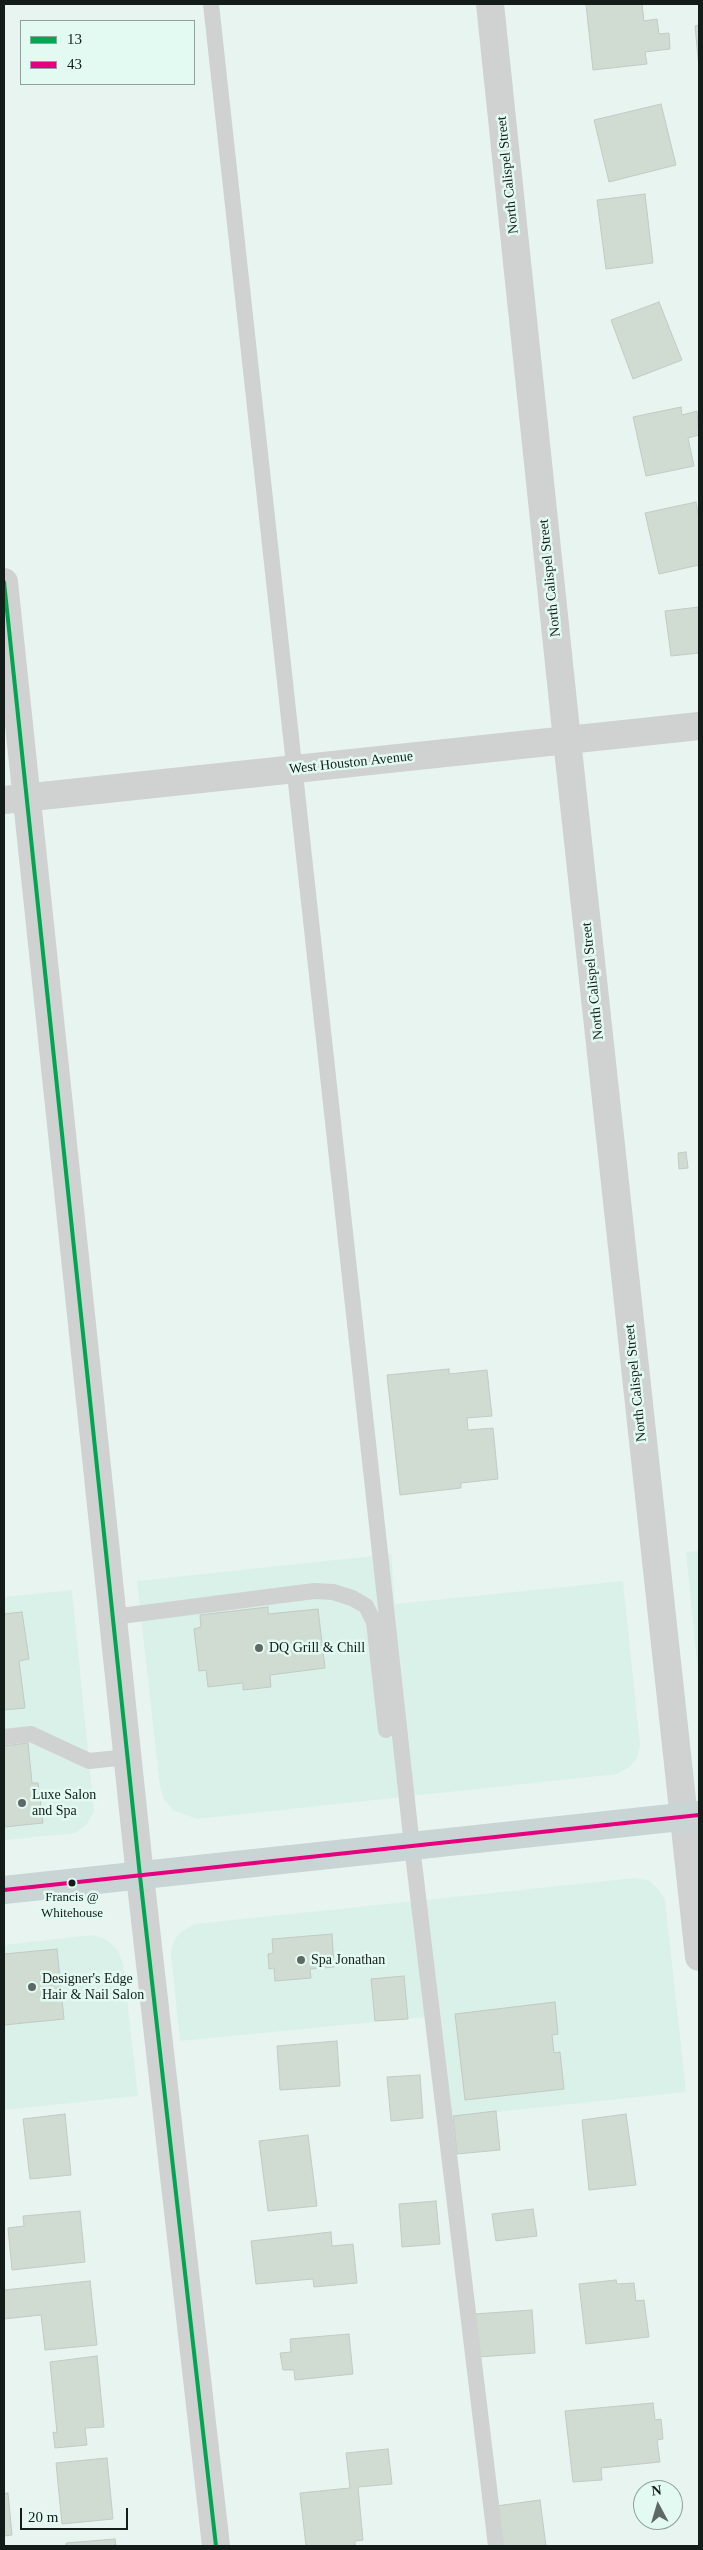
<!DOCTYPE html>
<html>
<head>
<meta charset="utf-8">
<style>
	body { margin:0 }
	#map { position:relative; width:703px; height:2550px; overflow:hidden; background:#e8f4f0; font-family:Georgia,serif }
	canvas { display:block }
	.frame { position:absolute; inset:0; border:5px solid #141c1a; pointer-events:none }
	.legend { position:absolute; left:20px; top:20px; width:175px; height:65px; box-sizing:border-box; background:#e2faf2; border:1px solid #90a19c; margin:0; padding:6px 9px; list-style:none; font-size:15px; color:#141c1a }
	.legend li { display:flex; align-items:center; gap:10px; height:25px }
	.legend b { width:25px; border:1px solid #90a19c }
	.north { position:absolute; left:633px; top:2480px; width:50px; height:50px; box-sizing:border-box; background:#e2faf2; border:1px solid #90a19c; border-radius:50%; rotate:354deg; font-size:14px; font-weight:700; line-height:20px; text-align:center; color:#141c1a }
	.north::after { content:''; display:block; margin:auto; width:18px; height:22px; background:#5e6865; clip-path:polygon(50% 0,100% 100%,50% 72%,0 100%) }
	.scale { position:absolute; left:20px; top:2508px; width:108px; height:22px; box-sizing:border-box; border:2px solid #141c1a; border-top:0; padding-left:6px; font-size:15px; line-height:18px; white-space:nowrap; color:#141c1a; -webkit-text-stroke:4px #e2faf2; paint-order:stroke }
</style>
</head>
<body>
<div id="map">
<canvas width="703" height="2550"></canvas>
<div class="frame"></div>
<ul class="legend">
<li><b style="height:6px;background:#00a651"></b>13</li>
<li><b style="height:6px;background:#e5007d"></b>43</li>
</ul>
<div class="north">N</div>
<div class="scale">20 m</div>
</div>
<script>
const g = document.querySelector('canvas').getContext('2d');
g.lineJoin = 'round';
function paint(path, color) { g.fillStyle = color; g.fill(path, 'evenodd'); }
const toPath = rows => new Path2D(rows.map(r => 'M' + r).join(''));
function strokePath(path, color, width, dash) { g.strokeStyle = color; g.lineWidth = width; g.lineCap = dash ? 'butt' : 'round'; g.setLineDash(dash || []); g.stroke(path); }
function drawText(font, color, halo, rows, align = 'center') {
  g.font = font + ' Georgia,serif'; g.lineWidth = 5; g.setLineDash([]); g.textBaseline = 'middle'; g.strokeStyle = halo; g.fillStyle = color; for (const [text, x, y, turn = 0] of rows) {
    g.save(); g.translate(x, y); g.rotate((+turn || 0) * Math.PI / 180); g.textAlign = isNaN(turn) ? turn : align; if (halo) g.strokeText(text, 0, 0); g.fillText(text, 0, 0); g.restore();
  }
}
paint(toPath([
	[699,1551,699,1683,686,1552],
	[391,1554,395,1604,623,1581,640,1745,637,1758,628,1768,617,1774,197,1819,173,1810,164,1799,160,1786,137,1581],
	[72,1590,94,1812,86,1825,75,1833,4,1840,4,1597],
	[635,1878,650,1881,659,1890,665,1900,686,2092,448,2117,436,2016,180,2041,171,1953,174,1940,182,1931,195,1924],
	[92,1935,105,1939,117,1949,123,1963,138,2096,4,2110,4,1945]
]), '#d9f1e9');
const building = toPath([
	[586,4,642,4,644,21,657,19,659,34,669,33,670,49,645,52,647,64,593,70,586,4],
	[699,25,699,68,695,26,699,25],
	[661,104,676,165,609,182,594,120,661,104],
	[645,194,653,263,606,269,597,200,645,194],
	[659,302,682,360,633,379,611,320,659,302],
	[681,407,682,415,697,411,699,435,688,438,694,466,646,476,633,417,681,407],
	[696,502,699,518,699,565,659,574,645,513,696,502],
	[699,607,699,653,671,656,665,611,699,607],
	[686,1152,688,1168,679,1169,678,1153,686,1152],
	[449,1369,449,1374,487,1370,492,1416,467,1418,468,1430,493,1428,498,1479,461,1483,461,1488,400,1495,387,1375,449,1369],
	[268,1607,268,1614,318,1609,325,1668,270,1675,271,1687,243,1690,243,1683,208,1687,206,1670,199,1671,194,1629,201,1627,200,1615,268,1607],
	[22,1612,29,1659,19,1661,25,1708,4,1710,4,1614,22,1612],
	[28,1743,32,1783,38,1783,43,1823,4,1827,4,1746,28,1743],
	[332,1934,334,1967,310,1969,311,1978,275,1981,274,1968,269,1969,268,1954,273,1953,272,1939,332,1934],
	[57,1949,64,2019,4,2025,4,1954,57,1949],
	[404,1976,408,2019,375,2021,371,1979,404,1976],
	[555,2002,558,2034,552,2035,554,2053,560,2052,564,2089,465,2100,455,2014,555,2002],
	[337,2041,340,2086,280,2090,277,2046,337,2041],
	[420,2075,423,2118,391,2121,387,2077,420,2075],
	[496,2111,500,2150,457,2154,453,2116,496,2111],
	[65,2114,71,2175,30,2179,23,2119,65,2114],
	[626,2114,636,2185,589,2190,582,2120,626,2114],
	[308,2135,317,2206,268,2211,259,2141,308,2135],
	[436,2201,440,2244,402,2247,399,2204,436,2201],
	[533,2209,537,2236,496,2241,492,2214,533,2209],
	[80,2211,85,2262,12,2270,8,2228,24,2226,23,2216,80,2211],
	[331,2232,332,2246,353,2244,357,2283,314,2287,313,2279,256,2284,251,2241,331,2232],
	[616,2280,617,2284,634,2283,636,2301,644,2300,649,2337,586,2344,579,2284,616,2280],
	[90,2281,97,2345,45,2350,41,2315,4,2319,4,2290,90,2281],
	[532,2310,535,2353,478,2357,474,2314,532,2310],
	[349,2334,353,2374,295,2380,294,2370,283,2370,280,2353,291,2352,290,2339,349,2334],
	[97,2356,104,2427,85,2428,87,2445,55,2448,53,2432,57,2433,50,2362,97,2356],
	[653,2403,655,2420,661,2419,663,2439,657,2440,660,2462,601,2468,602,2480,573,2482,565,2411,653,2403],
	[388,2449,392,2484,358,2487,363,2540,355,2541,355,2546,306,2546,300,2493,350,2488,346,2453,388,2449],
	[107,2458,113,2519,62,2524,56,2463,107,2458],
	[8,2493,12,2535,4,2536,4,2494,8,2493],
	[540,2500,546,2546,501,2546,496,2506,540,2500],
	[115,2539,116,2546,66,2546,66,2543,115,2539]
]);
paint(building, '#d0dbd2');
strokePath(building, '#c2cac5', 1);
strokePath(toPath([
	[211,4,412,1846,496,2546],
	[113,1617,314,1591,333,1592,352,1598,366,1606,374,1622,386,1730],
	[4,1737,31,1734,89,1761,128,1757]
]), '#d0d2d1', 16);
strokePath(toPath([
	[490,4,567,740,699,1957],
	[4,582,140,1876,216,2546],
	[4,800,699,726]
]), '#d0d2d1', 28);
strokePath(toPath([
	[4,1890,699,1815]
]), '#c9d4d4', 28);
strokePath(toPath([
	[4,582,140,1876,216,2546]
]), '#00a651', 4);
strokePath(toPath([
	[4,1890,699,1815]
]), '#e5007d', 4);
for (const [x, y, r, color] of [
	[259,1648,5,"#5e6865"],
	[22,1803,5,"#5e6865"],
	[72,1883,4.5,"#141c1a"],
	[301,1960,5,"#5e6865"],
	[32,1987,5,"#5e6865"]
]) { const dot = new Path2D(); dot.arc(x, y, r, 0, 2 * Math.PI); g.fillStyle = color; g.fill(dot); strokePath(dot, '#e2faf2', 2); }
drawText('13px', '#141c1a', '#e2faf2', [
	["Francis @",72,1898],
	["Whitehouse",72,1914]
]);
drawText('14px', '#141c1a', '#e2faf2', [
	["North Calispel Street",508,175,-96],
	["North Calispel Street",550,578,-96],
	["West Houston Avenue",351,763,-6],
	["North Calispel Street",593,981,-96],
	["North Calispel Street",636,1383,-96]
]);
drawText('14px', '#141c1a', '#e2faf2', [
	["DQ Grill & Chill",269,1648],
	["Luxe Salon",32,1795],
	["and Spa",32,1811],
	["Spa Jonathan",311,1960],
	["Designer's Edge",42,1979],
	["Hair & Nail Salon",42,1995]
], 'left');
</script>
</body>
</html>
